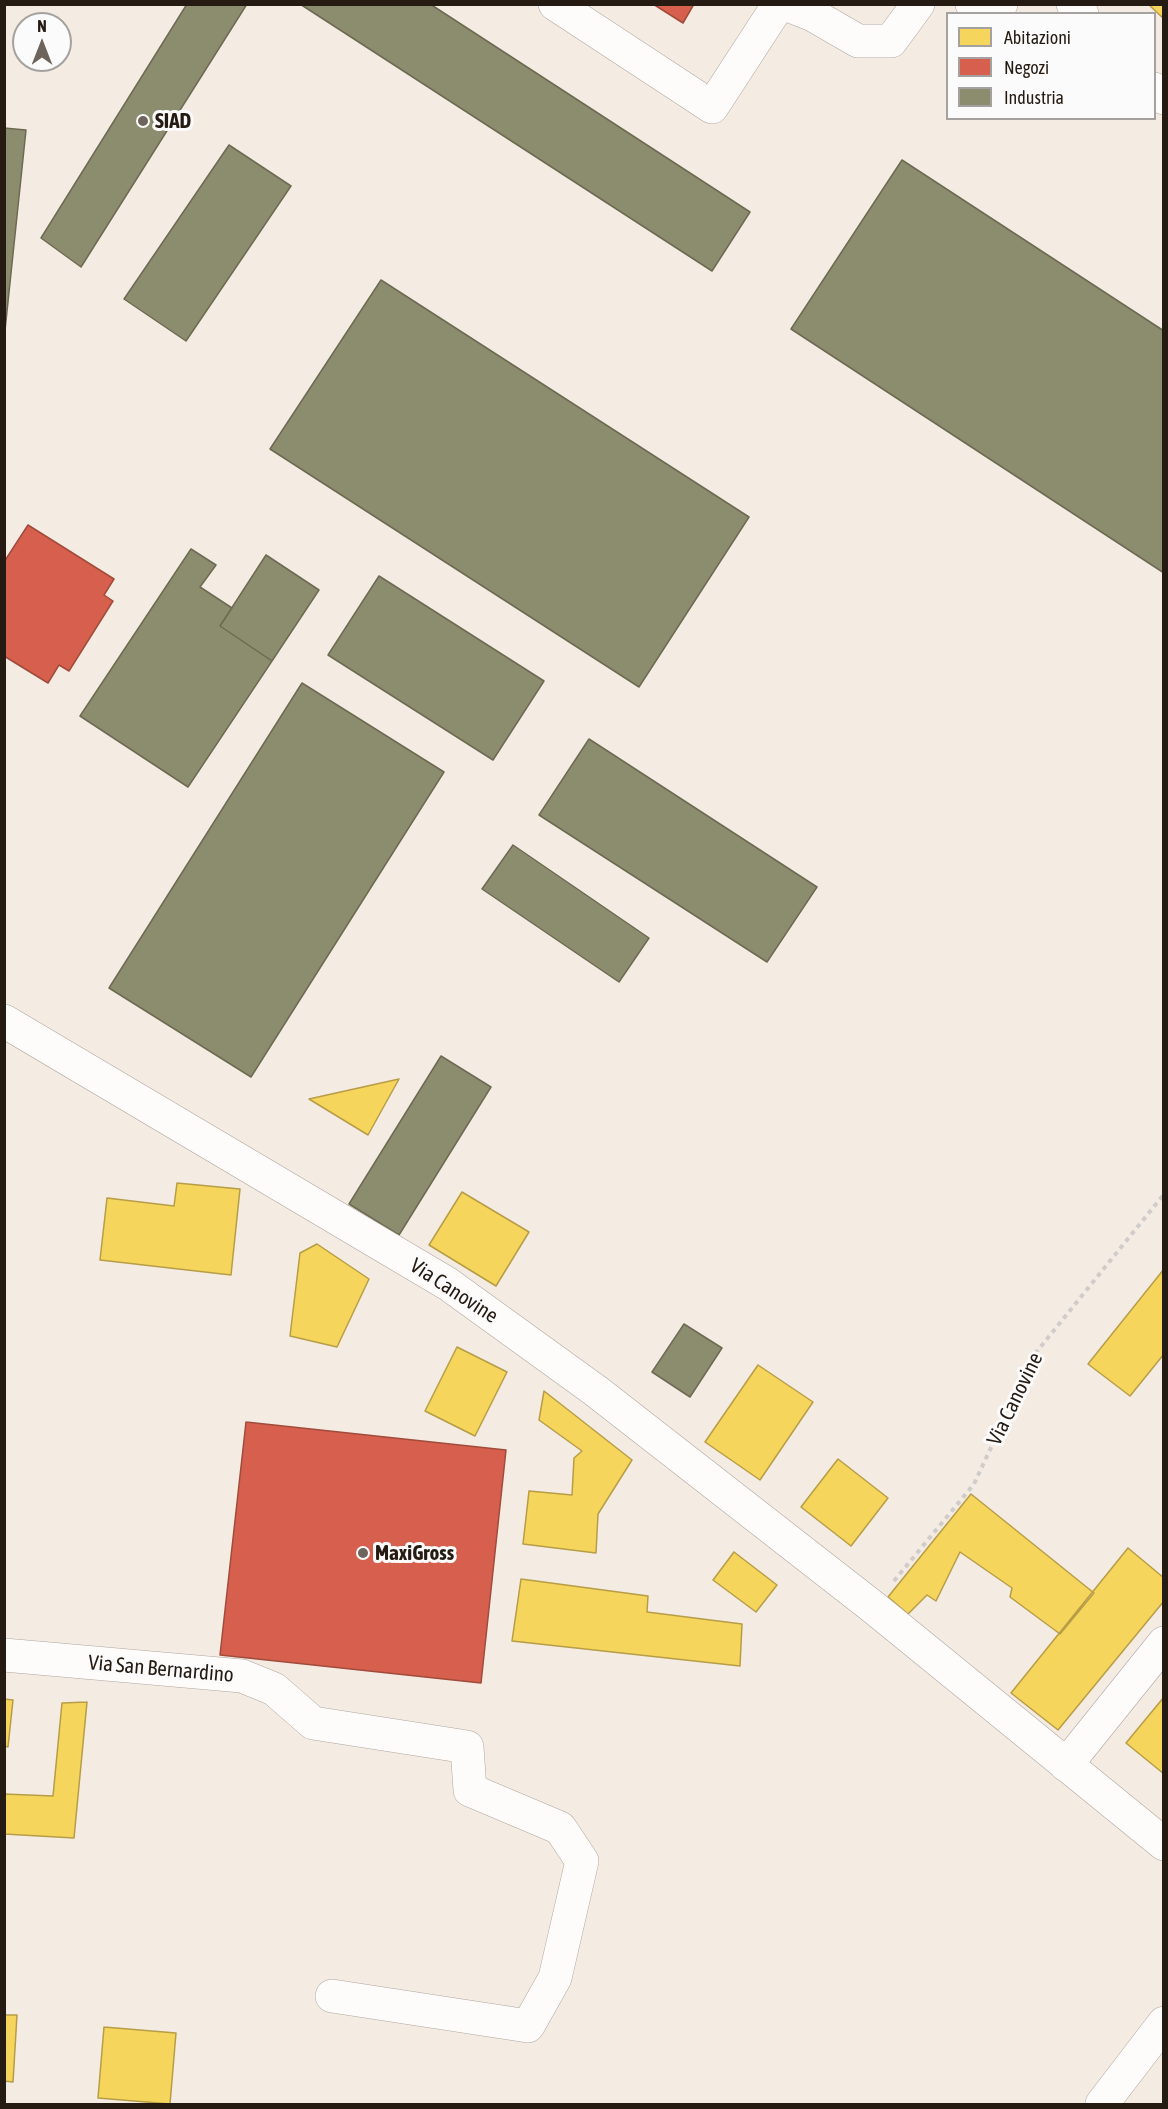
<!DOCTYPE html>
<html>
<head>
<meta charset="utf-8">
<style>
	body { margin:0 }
	#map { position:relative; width:1168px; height:2109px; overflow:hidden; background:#f4ebe3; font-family:"Asap Condensed",sans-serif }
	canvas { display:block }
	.frame { position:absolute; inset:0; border:6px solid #251b12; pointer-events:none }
	.legend { position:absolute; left:946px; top:12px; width:210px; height:108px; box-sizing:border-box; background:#fbfbfb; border:2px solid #a5a19e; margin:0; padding:8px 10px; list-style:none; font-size:18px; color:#251b12 }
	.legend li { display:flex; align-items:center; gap:12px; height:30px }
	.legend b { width:30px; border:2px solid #a5a19e }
	.north { position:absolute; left:12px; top:12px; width:60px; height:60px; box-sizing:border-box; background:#fbfbfb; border:2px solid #a5a19e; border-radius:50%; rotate:0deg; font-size:16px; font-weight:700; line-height:24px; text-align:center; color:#251b12 }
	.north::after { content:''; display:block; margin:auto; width:21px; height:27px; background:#6d645b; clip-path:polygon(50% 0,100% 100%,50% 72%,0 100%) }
</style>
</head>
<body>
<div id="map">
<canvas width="1168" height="2109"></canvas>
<div class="frame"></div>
<ul class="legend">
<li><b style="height:16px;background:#f6d55c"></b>Abitazioni</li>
<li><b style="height:16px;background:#d6604d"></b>Negozi</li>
<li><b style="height:16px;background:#8c8c6e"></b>Industria</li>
</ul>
<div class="north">N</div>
</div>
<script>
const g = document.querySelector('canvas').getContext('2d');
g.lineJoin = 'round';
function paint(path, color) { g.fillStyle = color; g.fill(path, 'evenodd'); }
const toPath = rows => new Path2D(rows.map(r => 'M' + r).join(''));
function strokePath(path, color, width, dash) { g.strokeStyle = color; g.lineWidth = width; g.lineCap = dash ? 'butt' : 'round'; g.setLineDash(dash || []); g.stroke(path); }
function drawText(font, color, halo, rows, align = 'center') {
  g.font = font + ' "Asap Condensed",sans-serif'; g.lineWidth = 6; g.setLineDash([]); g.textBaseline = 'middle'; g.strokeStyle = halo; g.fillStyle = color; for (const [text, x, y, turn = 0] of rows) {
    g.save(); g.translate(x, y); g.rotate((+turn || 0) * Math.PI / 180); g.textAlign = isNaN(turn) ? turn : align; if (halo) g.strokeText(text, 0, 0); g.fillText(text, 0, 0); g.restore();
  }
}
const homes = toPath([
	[1148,4,1164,4,1164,19,1148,4],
	[399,1079,368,1135,309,1099,399,1079],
	[177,1183,240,1189,231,1275,100,1260,107,1198,174,1206,177,1183],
	[462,1192,529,1232,496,1286,429,1245,462,1192],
	[317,1244,369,1279,337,1347,290,1336,300,1253,317,1244],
	[1164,1269,1164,1354,1130,1396,1088,1364,1164,1269],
	[457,1347,507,1372,475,1436,425,1411,457,1347],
	[758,1365,813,1402,760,1480,705,1442,758,1365],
	[544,1391,632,1460,598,1514,596,1553,523,1544,529,1491,572,1495,574,1458,582,1451,539,1420,544,1391],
	[838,1459,888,1498,851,1546,801,1507,838,1459],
	[971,1494,1094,1593,1060,1634,1010,1597,1012,1588,960,1552,936,1601,927,1595,908,1614,888,1597,971,1494],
	[1128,1548,1164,1578,1164,1601,1058,1730,1011,1693,1128,1548],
	[734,1552,777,1585,756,1612,713,1580,734,1552],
	[521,1579,648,1596,647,1612,742,1624,740,1666,512,1641,521,1579],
	[1164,1697,1164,1774,1126,1743,1164,1697],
	[4,1699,13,1700,8,1747,4,1746,4,1699],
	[87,1702,74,1838,4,1834,4,1794,53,1796,62,1703,87,1702],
	[4,2015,17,2015,13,2082,4,2081,4,2015],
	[104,2027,176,2033,170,2104,98,2098,104,2027]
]);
paint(homes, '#f6d55c');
strokePath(homes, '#b79d46', 1.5);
const shops = toPath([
	[653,4,694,4,683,23,653,4],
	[28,525,114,579,104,595,113,601,69,671,59,665,48,683,4,656,4,562,28,525],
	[246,1422,506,1450,481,1683,220,1655,246,1422]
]);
paint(shops, '#d6604d');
strokePath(shops, '#a14b3b', 1.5);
const industry = toPath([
	[187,4,247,4,81,267,41,238,187,4],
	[300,4,430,4,750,212,712,271,300,4],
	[4,128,26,130,4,340,4,128],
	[229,145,291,186,186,341,124,299,229,145],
	[902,160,1164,331,1164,573,791,329,902,160],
	[381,280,749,517,639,687,270,449,381,280],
	[191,549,216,565,200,587,232,608,220,626,272,661,188,787,80,716,191,549],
	[266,555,319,590,272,661,220,626,266,555],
	[379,576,544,681,493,760,328,655,379,576],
	[302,683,444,772,251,1077,109,988,302,683],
	[589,739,817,887,767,962,539,815,589,739],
	[513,845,649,938,619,982,482,889,513,845],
	[441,1056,491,1087,399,1235,349,1204,441,1056],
	[684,1324,722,1348,690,1397,652,1372,684,1324]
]);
paint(industry, '#8c8c6e');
strokePath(industry, '#6d6a52', 1.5);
const minor = toPath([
	[555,4,712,107,779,4],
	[785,4,813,15,858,41,891,41,918,4],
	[972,4,996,13,1001,4],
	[1073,4,1082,14],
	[1154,89,1164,98],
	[4,1021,448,1284,596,1391,873,1607,1164,1844],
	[4,1655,242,1676,274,1689,313,1723,467,1747,470,1790,560,1828,582,1861,555,1978,528,2026,332,1996],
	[1066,1765,1164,1643],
	[1102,2104,1164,2023]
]);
strokePath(minor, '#afa69f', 34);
strokePath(toPath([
	[894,1581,974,1484,1034,1355,1164,1194]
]), '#cfccc9', 4, [4.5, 4.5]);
strokePath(minor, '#fdfcfb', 33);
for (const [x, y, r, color] of [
	[143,121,6,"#6d645b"],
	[363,1553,6,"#6d645b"]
]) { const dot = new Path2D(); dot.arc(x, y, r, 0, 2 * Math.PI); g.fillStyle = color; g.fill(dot); strokePath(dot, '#fbfbfb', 2); }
drawText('bold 21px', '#251b12', '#fbfbfb', [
	["SIAD",155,121],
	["MaxiGross",375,1553]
], 'left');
drawText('21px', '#251b12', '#fbfbfb', [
	["Via Canovine",454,1291,33],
	["Via Canovine",1015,1399,-64],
	["Via San Bernardino",161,1669,5]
]);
</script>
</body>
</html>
